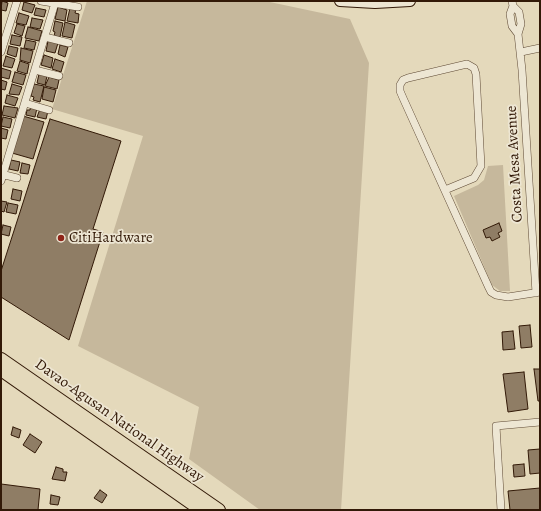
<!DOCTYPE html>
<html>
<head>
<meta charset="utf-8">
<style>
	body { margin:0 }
	#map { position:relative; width:541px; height:511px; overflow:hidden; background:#e4d9bb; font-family:Alegreya,serif }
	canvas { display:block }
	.frame { position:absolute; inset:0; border:2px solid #321907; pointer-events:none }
</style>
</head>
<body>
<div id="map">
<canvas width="541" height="511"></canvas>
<div class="frame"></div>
</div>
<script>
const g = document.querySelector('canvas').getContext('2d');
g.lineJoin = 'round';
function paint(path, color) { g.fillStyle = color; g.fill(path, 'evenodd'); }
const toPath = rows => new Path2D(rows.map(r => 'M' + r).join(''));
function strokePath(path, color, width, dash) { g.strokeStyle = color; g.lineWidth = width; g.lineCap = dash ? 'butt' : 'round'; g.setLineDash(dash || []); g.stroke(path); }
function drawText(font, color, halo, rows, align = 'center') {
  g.font = font + ' Alegreya,serif'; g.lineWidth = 3.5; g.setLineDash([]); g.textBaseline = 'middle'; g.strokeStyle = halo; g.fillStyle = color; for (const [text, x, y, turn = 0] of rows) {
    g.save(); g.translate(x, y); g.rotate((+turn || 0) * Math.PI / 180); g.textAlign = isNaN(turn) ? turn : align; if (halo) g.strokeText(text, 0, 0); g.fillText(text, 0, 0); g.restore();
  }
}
paint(toPath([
	[87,1,265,1,350,19,369,63,341,510,260,510,189,459,199,407,78,346,143,136,52,109],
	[503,165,510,291,500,291,492,285,454,196,478,185,484,180,488,166]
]), '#c6b89c');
const building = toPath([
	[2,1,8,3,6,11,1,10,2,1],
	[24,2,35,5,32,13,22,10,24,2],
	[58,7,67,10,65,21,55,19,58,7],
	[36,8,46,10,44,17,34,15,36,8],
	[70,8,76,9,75,13,79,14,78,23,67,21,70,8],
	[19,13,29,16,26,25,16,23,19,13],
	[32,18,43,20,40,29,30,27,32,18],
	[55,21,63,23,60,37,54,36,55,32,53,31,55,21],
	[65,22,75,25,72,38,62,36,65,22],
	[17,24,25,26,22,36,14,33,17,24],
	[28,27,42,31,39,41,25,38,28,27],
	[12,35,22,37,20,46,10,44,12,35],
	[26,40,36,42,34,50,24,48,26,40],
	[48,41,58,43,55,53,46,51,48,41],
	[60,45,68,47,65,57,58,54,60,45],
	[9,46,18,48,16,57,7,54,9,46],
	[21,48,33,51,30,63,20,60,21,48],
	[44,55,53,58,51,68,41,65,44,55],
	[6,56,15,59,12,68,3,66,6,56],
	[55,59,64,62,61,72,52,69,55,59],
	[20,61,29,64,27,74,17,71,20,61],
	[1,68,11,71,9,79,1,77,1,68],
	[15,72,26,75,23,85,12,82,15,72],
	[39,74,47,76,45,85,37,83,39,74],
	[49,77,59,80,57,89,45,86,49,77],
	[1,80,7,82,5,90,1,89,1,80],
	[12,84,22,87,19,95,9,94,12,84],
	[34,84,44,86,40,102,33,100,34,97,31,96,34,84],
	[44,87,56,90,53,102,42,99,44,87],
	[7,95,18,98,15,106,5,103,7,95],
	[4,106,18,108,15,118,2,115,4,106],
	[31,106,37,108,35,117,26,115,27,110,30,110,31,106],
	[40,109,48,111,46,119,37,117,40,109],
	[23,116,44,122,33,159,12,153,23,116],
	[3,117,12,119,10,128,1,126,3,117],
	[50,119,121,141,93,229,103,232,69,340,1,297,1,271,50,119],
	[1,128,8,130,6,139,1,138,1,128],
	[11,160,20,162,18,171,9,169,11,160],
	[22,163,30,165,28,174,20,173,22,163],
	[13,189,22,191,20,201,11,199,13,189],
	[1,201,7,202,4,212,1,211,1,201],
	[8,203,18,205,16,214,6,212,8,203],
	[499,223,502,231,498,233,500,237,492,241,490,237,486,238,483,230,499,223],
	[3,225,11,227,9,236,1,234,3,225],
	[530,325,532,347,521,348,519,326,530,325],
	[513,331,515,349,503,350,502,332,513,331],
	[534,369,540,369,540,401,538,401,534,369],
	[524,372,528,409,508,412,503,374,524,372],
	[13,427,21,430,19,438,11,435,13,427],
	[30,434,42,442,35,453,23,445,30,434],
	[540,449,540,473,530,474,528,450,540,449],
	[524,464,525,476,514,477,513,465,524,464],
	[56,467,63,469,63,472,67,472,65,481,52,479,56,467],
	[1,484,40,489,38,510,1,510,1,484],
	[540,488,540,510,510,510,508,491,540,488],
	[100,490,107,495,102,503,94,498,100,490],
	[51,495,60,497,58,505,50,504,51,495]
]);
paint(building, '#8f7d65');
strokePath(building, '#321907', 1);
const minor = toPath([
	[41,1,78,7],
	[512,1,513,6,519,12,521,24,518,34,522,70,536,293],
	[513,6,510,14,512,26,518,34],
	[45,37,69,43],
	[1,52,17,1],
	[521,52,540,48],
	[35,70,59,76],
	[25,103,49,110],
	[1,174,17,178],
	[1,181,55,3],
	[445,190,474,178,481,166,476,74,474,68,467,64,408,78,403,80,400,85,400,91,403,98,489,288,491,292,496,295,508,297,540,292],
	[501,510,496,426,540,422]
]);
const secondary = toPath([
	[340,1,375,3,410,1]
]);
const trunk = toPath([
	[1,359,219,510],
	[1,370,201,510]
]);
strokePath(minor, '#5e4934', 8);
strokePath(secondary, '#321907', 12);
strokePath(trunk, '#321907', 14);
strokePath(minor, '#ede6d3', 7);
strokePath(secondary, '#ede6d3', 10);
strokePath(trunk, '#e4d9bb', 12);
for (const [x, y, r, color] of [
	[61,238,4,"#8f2418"]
]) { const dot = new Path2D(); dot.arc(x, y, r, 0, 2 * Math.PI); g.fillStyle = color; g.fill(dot); strokePath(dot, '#ede6d3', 1.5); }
drawText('15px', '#321907', '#ede6d3', [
	["Costa Mesa Avenue",515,164,-93],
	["Davao-Agusan National Highway",119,421,35]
]);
drawText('15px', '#321907', '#ede6d3', [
	["CitiHardware",69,238]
], 'left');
</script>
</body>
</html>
